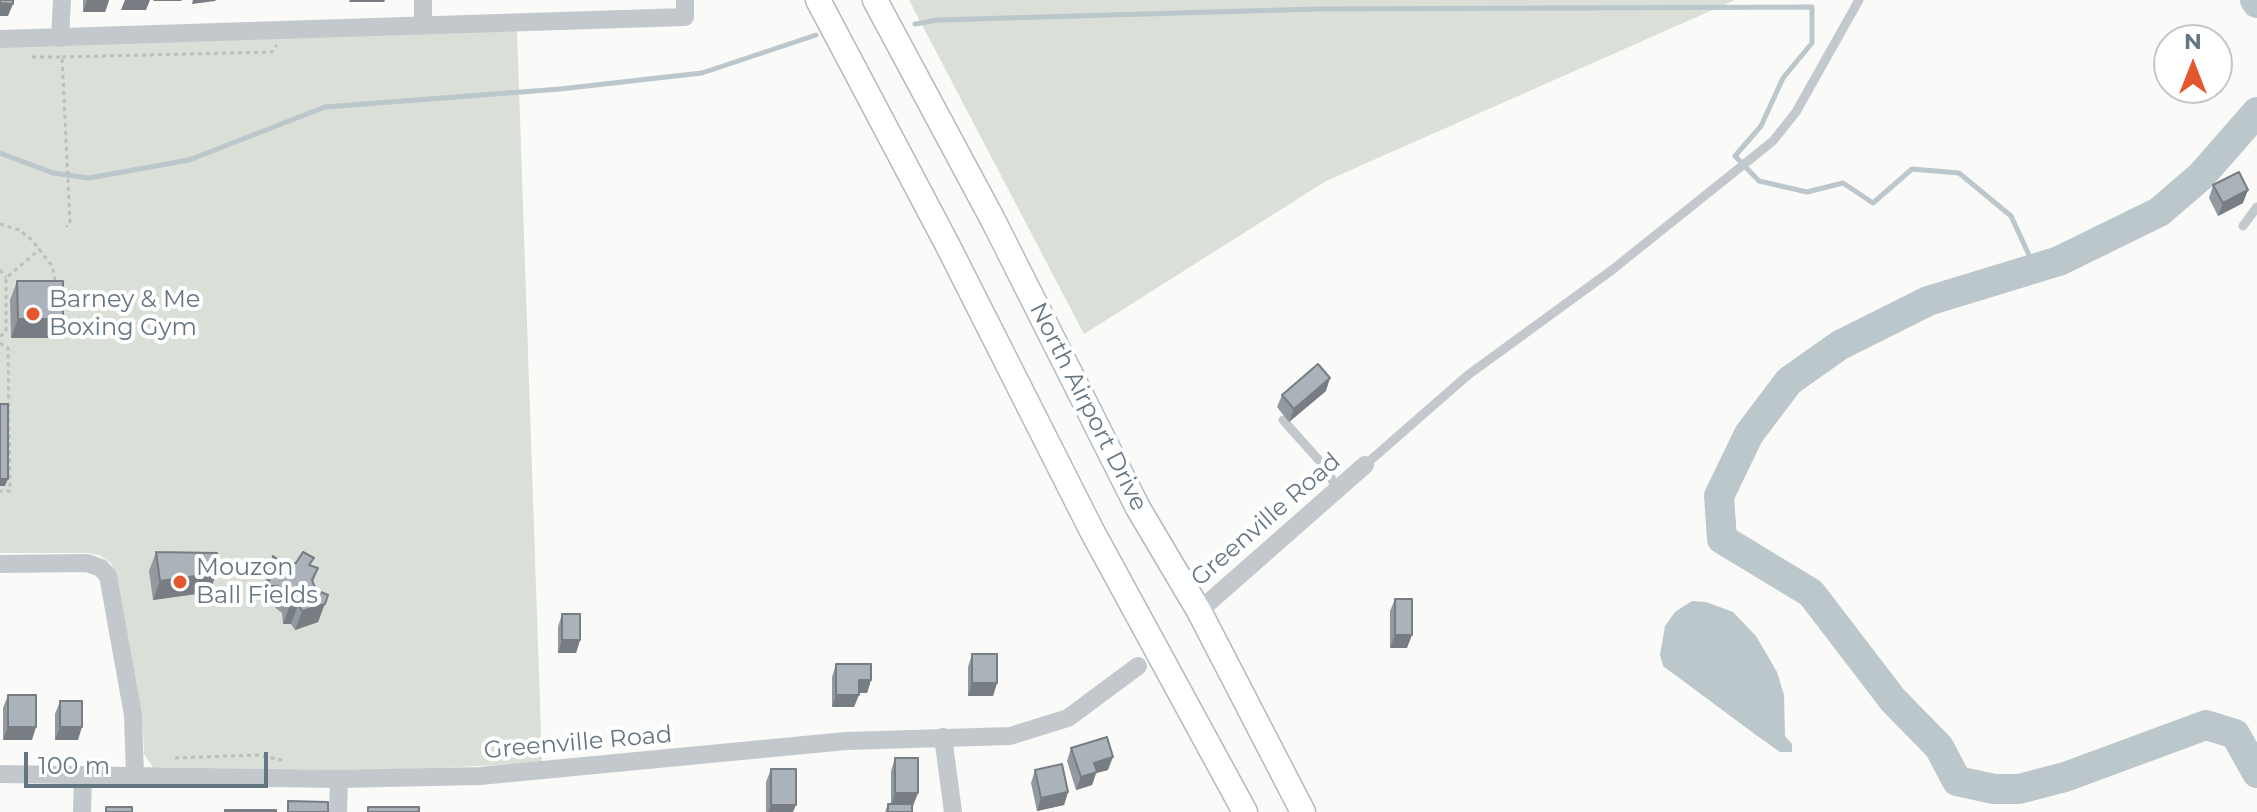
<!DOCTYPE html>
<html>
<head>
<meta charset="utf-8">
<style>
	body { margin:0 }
	#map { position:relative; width:2257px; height:812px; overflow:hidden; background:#fafaf8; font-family:Montserrat,sans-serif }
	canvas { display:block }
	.north { position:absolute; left:2153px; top:24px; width:80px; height:80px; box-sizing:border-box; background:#fff; border:2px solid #c1c8cd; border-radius:50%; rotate:0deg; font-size:22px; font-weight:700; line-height:32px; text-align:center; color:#657683 }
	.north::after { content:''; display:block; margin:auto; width:28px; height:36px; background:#e4572e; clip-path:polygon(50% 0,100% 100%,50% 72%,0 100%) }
	.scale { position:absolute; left:24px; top:752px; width:244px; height:36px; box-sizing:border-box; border:4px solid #657683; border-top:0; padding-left:10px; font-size:24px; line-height:28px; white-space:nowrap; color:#657683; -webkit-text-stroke:6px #fff; paint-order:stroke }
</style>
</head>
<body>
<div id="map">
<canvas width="2257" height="812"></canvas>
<div class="north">N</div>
<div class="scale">100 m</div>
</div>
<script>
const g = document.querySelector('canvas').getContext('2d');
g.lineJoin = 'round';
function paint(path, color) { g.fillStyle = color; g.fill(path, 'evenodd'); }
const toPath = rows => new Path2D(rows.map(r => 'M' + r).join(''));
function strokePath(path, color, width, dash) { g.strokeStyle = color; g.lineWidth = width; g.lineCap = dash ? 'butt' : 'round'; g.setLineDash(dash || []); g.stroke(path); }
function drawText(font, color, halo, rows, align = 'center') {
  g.font = font + ' Montserrat,sans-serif'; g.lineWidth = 8; g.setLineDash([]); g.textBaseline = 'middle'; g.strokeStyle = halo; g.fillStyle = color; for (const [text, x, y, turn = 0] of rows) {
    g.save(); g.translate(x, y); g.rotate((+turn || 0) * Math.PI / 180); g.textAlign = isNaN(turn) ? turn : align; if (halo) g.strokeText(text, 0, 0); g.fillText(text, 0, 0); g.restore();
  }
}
paint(toPath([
	[909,0,1735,0,1326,181,1084,334],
	[517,30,542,763,370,771,153,767,144,754,143,729,129,661,118,580,111,563,99,555,88,553,0,553,0,47]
]), '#dadfd7');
paint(toPath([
	[1692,601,1706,602,1733,612,1756,636,1777,672,1784,695,1785,736,1792,744,1792,752,1780,752,1756,735,1663,666,1660,655,1665,626,1675,612]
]), '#bbc7cb');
strokePath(toPath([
	[915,24,937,20,1317,9,1812,7,1812,43,1783,78,1761,126,1735,156,1759,181,1807,192,1843,183,1873,203,1912,169,1959,173,2011,216,2035,268],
	[0,153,53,173,89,178,189,160,325,107,560,89,702,73,816,35]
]), '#bbc7cb', 5);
strokePath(toPath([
	[2255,0,2257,3],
	[2257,112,2201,176,2159,212,2059,261,1928,301,1840,345,1789,381,1749,434,1719,496,1722,539,1811,593,1893,700,1939,747,1957,781,1994,789,2019,789,2065,777,2206,725,2235,734,2257,773]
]), '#bbc7cb', 30);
const secondary = toPath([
	[818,0,947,244,1092,531,1245,812],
	[875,0,993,220,1138,508,1199,611,1303,812]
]);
strokePath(secondary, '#b3babf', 27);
strokePath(toPath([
	[32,57,62,57,70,223,66,227],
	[62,57,272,52,277,45],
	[0,224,19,230,32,240,52,266,56,284],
	[0,270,6,278],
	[0,336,6,332,6,278,40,249],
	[0,343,8,348,10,491,0,491],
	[175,758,257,755,282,760]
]), '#bbbfc2', 3, [4, 4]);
strokePath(toPath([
	[2243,226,2257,207],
	[1283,420,1325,467,1337,489],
	[1365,465,1468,375,1612,270,1773,141,1796,112,1859,0]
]), '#c3c8cc', 9);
strokePath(toPath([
	[423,0,423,25],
	[60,38,62,0],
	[0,39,685,17,685,0],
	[0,564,87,563,101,568,108,576,133,715,135,776],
	[1199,611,1365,465],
	[943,737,953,812],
	[0,774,339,779,480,776,846,741,1010,736,1068,718,1138,666],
	[82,812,83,775],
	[338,812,339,779]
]), '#c3c8cc', 18);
strokePath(secondary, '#fff', 24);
paint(toPath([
	[83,0,109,0,105,12,83,12],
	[2213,185,2243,203,2218,216,2209,198],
	[17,281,63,319,56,338,11,338,10,300],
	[1326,391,1289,422,1277,407,1282,395],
	[156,552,216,573,210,592,153,600,149,571],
	[273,556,283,563,311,566,318,568,313,582,316,590,328,595,318,622,295,630,291,624,283,624,282,613,272,605,261,605,267,575],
	[1395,599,1407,648,1390,648,1390,611],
	[562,614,580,640,576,653,558,653,558,627],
	[972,654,997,683,993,696,968,696,968,667],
	[836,664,871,680,867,693,859,693,854,707,832,707,832,677],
	[8,695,32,740,3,740,3,708],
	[60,701,78,740,55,740,55,714],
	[1071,748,1108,770,1096,773,1092,785,1076,790,1067,761],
	[895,758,918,793,912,806,912,812,885,812,888,804,891,804,891,771],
	[771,769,793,812,766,812,766,782],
	[1035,770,1068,792,1064,805,1037,811,1031,783]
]), '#929a9f');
paint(toPath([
	[87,0,109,0,105,12,83,12],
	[125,0,150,0,146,10,121,10],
	[154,0,182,0,181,1,153,1],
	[193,0,216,0,215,1,192,4],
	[350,0,385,0,384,2,349,2],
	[0,3,13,4,8,16,0,16],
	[2248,190,2243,203,2218,216,2223,203],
	[18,319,63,319,56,338,11,338],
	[1330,378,1326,391,1289,422,1294,409],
	[0,479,8,479,5,486,0,486],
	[216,573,210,592,153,600,160,581],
	[268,586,278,586,272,605,261,605],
	[328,595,318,622,295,630,302,611],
	[290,605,298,605,291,624,283,624],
	[1395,635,1412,635,1407,648,1390,648],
	[562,640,580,640,576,653,558,653],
	[859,680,871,680,867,693,854,693],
	[972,683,997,683,993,696,968,696],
	[836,695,859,695,854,707,832,707],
	[8,727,36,727,32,740,3,740],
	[60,727,82,727,78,740,55,740],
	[1113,757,1108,770,1096,773,1092,785,1076,790,1081,777,1094,763],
	[1068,792,1064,805,1037,811,1041,798],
	[895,793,918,793,913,806,891,806],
	[771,805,796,805,793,812,768,812]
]), '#777d82');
const building = toPath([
	[0,0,13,0,13,4,0,3,0,0],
	[2239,172,2248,190,2223,203,2213,185,2239,172],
	[17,281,63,281,63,319,18,319,17,281],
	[1318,364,1330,378,1294,409,1282,395,1318,364],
	[0,404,8,404,8,479,0,479,0,404],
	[156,552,217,553,216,573,160,581,156,552],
	[303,552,314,558,309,565,318,568,312,580,316,590,328,595,325,604,302,611,298,605,290,605,289,594,278,586,268,586,273,556,283,563,296,563,303,552],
	[1395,599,1412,599,1412,635,1395,635,1395,599],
	[562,614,580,614,580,640,562,640,562,614],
	[972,654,997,654,997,683,972,683,972,654],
	[836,664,871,664,871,680,859,680,859,695,836,695,836,664],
	[8,695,36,695,36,727,8,727,8,695],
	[60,701,82,701,82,727,60,727,60,701],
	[1107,737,1113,757,1094,763,1097,772,1081,777,1071,748,1107,737],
	[895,758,918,758,918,793,895,793,895,758],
	[1062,764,1068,792,1041,798,1035,770,1062,764],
	[771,769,796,769,796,805,771,805,771,769],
	[288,801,328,802,328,812,288,812,288,801],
	[888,804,912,804,912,812,888,812,888,804],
	[106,807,132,807,132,812,106,812,106,807],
	[368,807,419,807,419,812,368,812,368,807],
	[225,810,276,810,276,812,225,812,225,810]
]);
paint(building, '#aab3b9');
strokePath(building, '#777d82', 2);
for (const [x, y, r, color] of [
	[33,314,8,"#e4572e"],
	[180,582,8,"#e4572e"]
]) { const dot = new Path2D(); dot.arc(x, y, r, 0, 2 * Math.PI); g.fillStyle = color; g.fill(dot); strokePath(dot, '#fff', 3); }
drawText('24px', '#657683', '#fff', [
	["Barney & Me",49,300],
	["Boxing Gym",49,328],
	["Mouzon",196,568],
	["Ball Fields",196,596]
], 'left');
drawText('24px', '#657683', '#fff', [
	["North Airport Drive",1088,407,63],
	["Greenville Road",1266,520,-41],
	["Greenville Road",578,743,-5]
]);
</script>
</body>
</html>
